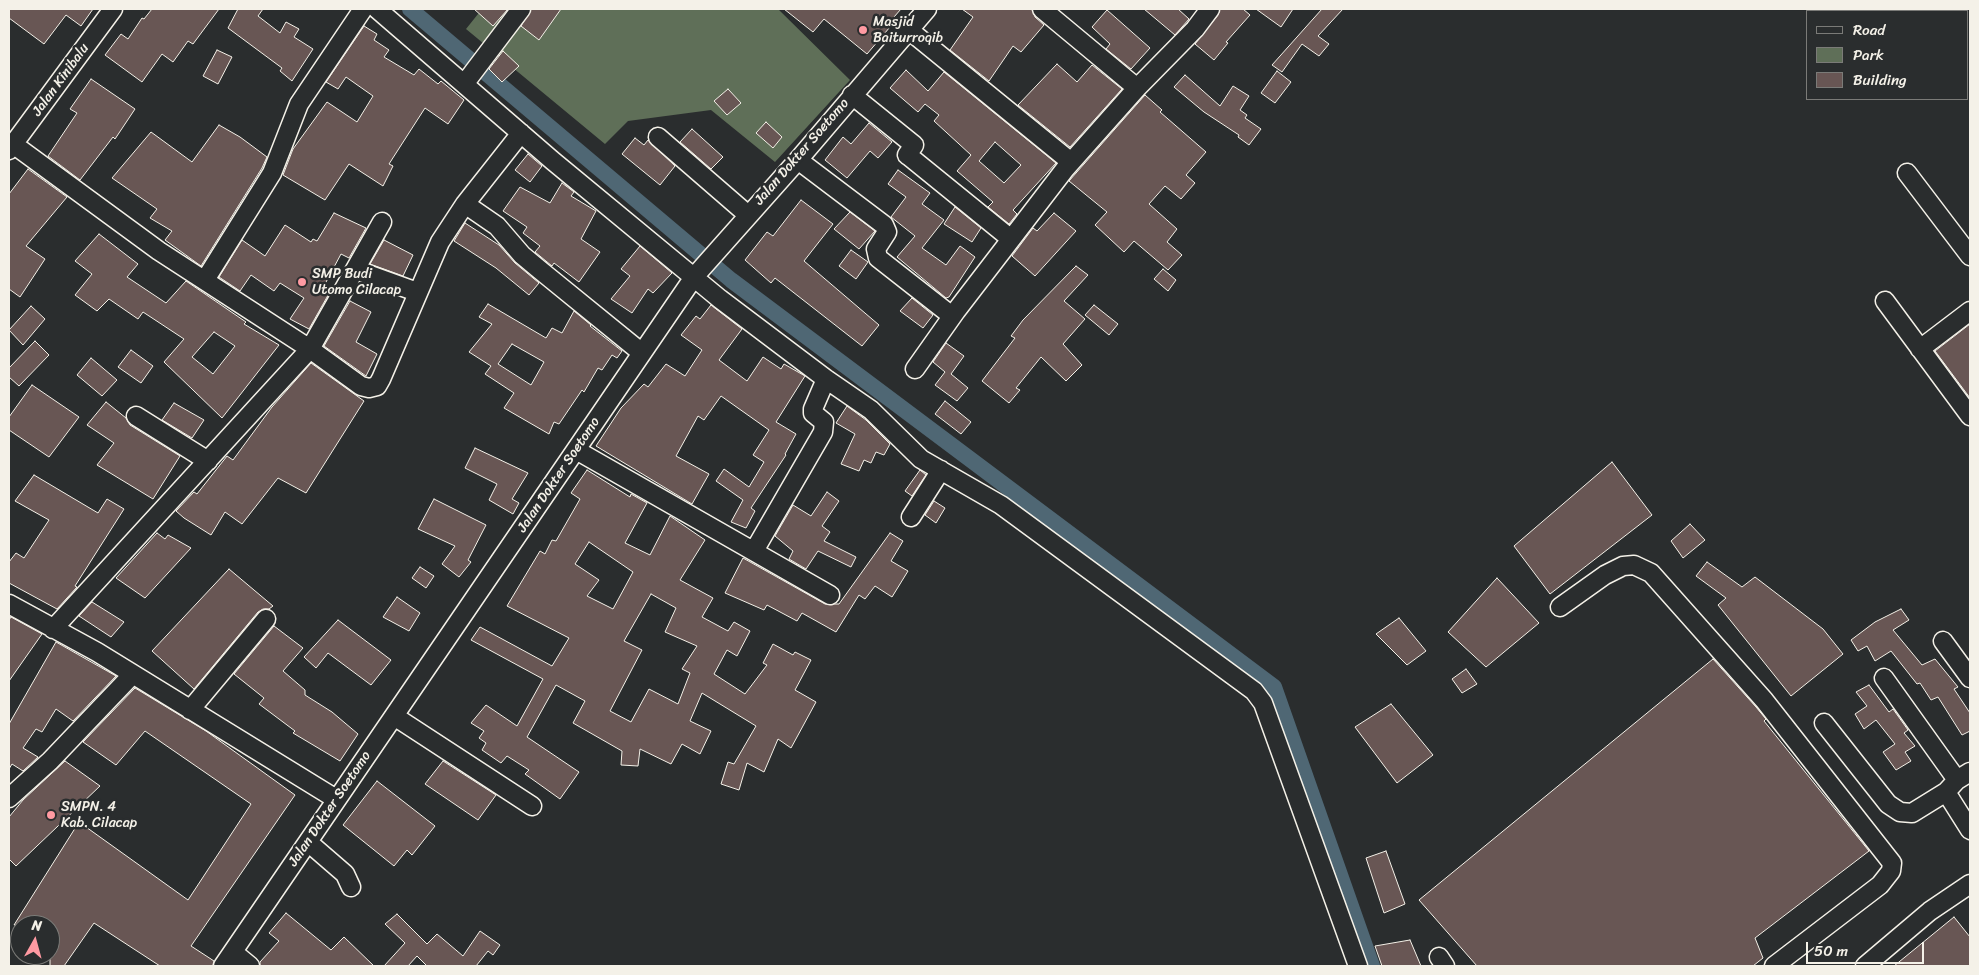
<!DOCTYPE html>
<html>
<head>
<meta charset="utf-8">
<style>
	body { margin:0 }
	#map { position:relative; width:1979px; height:975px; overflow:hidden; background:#2a2d2e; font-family:Sriracha,sans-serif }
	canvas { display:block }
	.frame { position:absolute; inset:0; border:10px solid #f4f1e8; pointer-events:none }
	.legend { position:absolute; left:1806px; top:10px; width:162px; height:90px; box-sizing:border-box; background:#2a2d2e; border:1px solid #7b7b78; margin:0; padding:6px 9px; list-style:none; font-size:15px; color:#f4f1e8 }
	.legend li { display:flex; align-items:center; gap:10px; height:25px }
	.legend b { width:25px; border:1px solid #7b7b78 }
	.north { position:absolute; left:10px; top:915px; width:50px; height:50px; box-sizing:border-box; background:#2a2d2e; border:1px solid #7b7b78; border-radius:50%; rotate:7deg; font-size:14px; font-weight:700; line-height:20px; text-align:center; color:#f4f1e8 }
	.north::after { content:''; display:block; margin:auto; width:18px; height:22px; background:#ff9aa2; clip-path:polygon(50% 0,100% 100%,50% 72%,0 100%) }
	.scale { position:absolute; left:1806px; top:942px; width:118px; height:22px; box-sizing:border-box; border:2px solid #f4f1e8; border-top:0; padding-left:6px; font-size:15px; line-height:18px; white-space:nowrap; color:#f4f1e8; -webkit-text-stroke:4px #2a2d2e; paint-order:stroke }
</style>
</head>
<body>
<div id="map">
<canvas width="1979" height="975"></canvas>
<div class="frame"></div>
<ul class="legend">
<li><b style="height:6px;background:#2a2d2e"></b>Road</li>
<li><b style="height:14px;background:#5f6f58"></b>Park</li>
<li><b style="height:14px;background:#685654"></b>Building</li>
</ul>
<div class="north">N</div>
<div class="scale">50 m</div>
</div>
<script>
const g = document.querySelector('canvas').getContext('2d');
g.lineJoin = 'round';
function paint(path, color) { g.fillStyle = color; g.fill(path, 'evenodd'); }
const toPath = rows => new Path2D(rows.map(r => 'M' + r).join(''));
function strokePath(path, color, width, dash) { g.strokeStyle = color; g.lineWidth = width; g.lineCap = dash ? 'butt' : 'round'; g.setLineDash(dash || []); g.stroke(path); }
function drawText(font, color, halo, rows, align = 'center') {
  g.font = font + ' Sriracha,sans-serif'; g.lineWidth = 5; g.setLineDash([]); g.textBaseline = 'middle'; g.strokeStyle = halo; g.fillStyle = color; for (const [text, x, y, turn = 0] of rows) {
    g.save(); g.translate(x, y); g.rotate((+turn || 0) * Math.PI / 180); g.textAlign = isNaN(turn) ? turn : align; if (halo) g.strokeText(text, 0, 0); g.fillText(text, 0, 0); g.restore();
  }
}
paint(toPath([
	[482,9,778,9,850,80,775,162,711,110,628,121,605,144,466,29]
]), '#5f6f58');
strokePath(toPath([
	[410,9,731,280,1274,687,1372,966]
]), '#4f6774', 16);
const building = toPath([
	[9,9,93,9,81,26,66,15,44,44,9,18,9,9],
	[152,9,219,9,193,44,188,41,173,62,162,54,142,82,105,55,121,34,128,39,142,18,144,19,152,9],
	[238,9,263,9,258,16,280,33,286,22,299,29,294,37,313,49,292,81,280,71,282,68,228,28,238,9],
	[474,9,508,9,493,26,474,9],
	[531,9,561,9,539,40,521,26,531,9],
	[784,9,901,9,887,25,890,27,867,54,824,19,813,32,784,9],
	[962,9,1032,9,1035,17,1044,25,1021,52,1013,46,989,81,950,50,973,17,962,9],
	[1144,9,1178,9,1189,19,1175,35,1144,9],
	[1220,9,1243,9,1250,15,1226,42,1228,43,1214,60,1195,44,1218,15,1220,9],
	[1256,9,1293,9,1281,27,1256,9],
	[1322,9,1343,9,1318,36,1329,44,1319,56,1302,44,1282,72,1272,65,1322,9],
	[1107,10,1150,48,1131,69,1106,49,1110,44,1092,27,1107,10],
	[364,26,377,34,374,40,389,50,384,57,414,75,419,69,438,84,441,81,464,100,448,124,425,108,389,164,393,166,383,186,349,164,325,200,283,175,293,149,327,102,357,122,373,96,346,77,338,89,326,82,364,26],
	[217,50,232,57,218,84,203,76,217,50],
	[503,51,519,66,502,82,489,69,503,51],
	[1057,64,1077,82,1092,65,1122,89,1070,147,1018,105,1057,64],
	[906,70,928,91,944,72,1056,163,1013,210,1017,214,1009,224,988,207,993,202,957,171,971,155,934,121,939,115,925,104,918,112,890,88,906,70],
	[995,142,1021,165,1004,183,979,161,995,142],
	[1277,71,1291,82,1275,103,1261,93,1277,71],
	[1185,75,1220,106,1233,86,1249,96,1240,110,1247,115,1245,118,1261,129,1249,145,1238,137,1239,135,1204,112,1174,87,1185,75],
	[91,79,135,109,115,139,113,137,80,180,48,156,77,113,70,109,91,79],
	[728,89,741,103,727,115,714,101,728,89],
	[1145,95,1162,110,1160,112,1206,152,1186,175,1195,183,1181,199,1165,186,1149,204,1177,229,1167,242,1182,255,1168,270,1134,241,1124,252,1095,225,1107,212,1069,181,1145,95],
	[766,122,782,137,773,148,756,133,766,122],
	[869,123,892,142,878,158,870,151,847,178,825,160,843,137,851,144,869,123],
	[219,125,240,137,267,157,262,168,201,266,165,240,172,231,150,218,157,209,112,178,151,132,192,162,219,125],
	[692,129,723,157,711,169,680,142,692,129],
	[635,138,644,145,648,140,675,166,660,185,622,154,635,138],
	[528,154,542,166,530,182,515,170,528,154],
	[28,169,67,197,26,246,45,259,20,297,9,289,9,194,28,169],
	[898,170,930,193,922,204,944,220,922,248,946,265,960,246,975,257,949,297,946,298,897,257,915,236,891,217,906,197,888,184,898,170],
	[562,183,574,192,571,196,596,211,581,239,600,252,579,282,554,263,552,266,535,252,540,246,523,233,527,227,503,211,520,187,550,203,562,183],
	[801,200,833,224,804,261,879,325,862,346,775,278,771,283,745,260,767,232,773,236,801,200],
	[955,207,981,228,972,242,944,224,955,207],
	[850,212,875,231,859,249,834,229,850,212],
	[334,213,366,228,349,258,341,254,325,284,331,290,309,329,290,319,304,298,280,283,274,291,251,275,240,291,219,277,242,240,265,256,285,225,311,242,313,239,317,241,334,213],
	[1054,213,1076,231,1035,276,1012,256,1033,228,1037,231,1054,213],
	[465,223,499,245,515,263,539,283,529,295,496,268,454,241,465,223],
	[99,234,138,264,127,277,166,303,186,281,246,322,244,324,279,345,222,418,164,362,184,339,143,312,138,319,109,299,97,311,75,295,92,274,75,261,99,234],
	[214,332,235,346,213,374,192,357,214,332],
	[384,240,413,255,403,276,370,264,384,240],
	[640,246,672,273,653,293,648,289,632,313,611,299,630,276,621,269,640,246],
	[851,250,868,262,856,279,839,266,851,250],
	[1076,266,1088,275,1064,301,1085,319,1063,344,1082,365,1066,381,1041,357,1016,388,1020,390,1009,403,982,381,1015,338,1011,336,1023,320,1076,266],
	[1163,269,1176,280,1168,291,1154,279,1163,269],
	[912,298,933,315,923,328,900,311,912,298],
	[350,301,371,312,356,342,377,354,366,376,324,346,350,301],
	[488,304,546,338,552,328,562,333,574,311,591,325,590,326,622,351,617,358,612,355,602,370,598,368,584,392,582,390,559,424,554,422,549,434,504,408,514,393,485,374,491,366,469,352,492,324,479,317,488,304],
	[512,344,544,362,531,385,498,364,512,344],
	[711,305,742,329,719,360,747,381,763,357,781,369,784,364,805,376,776,422,796,434,785,454,786,455,751,508,755,511,746,528,731,522,743,500,716,481,724,469,749,487,764,462,753,455,769,430,721,396,704,420,698,416,676,456,709,474,692,504,596,446,621,408,644,384,648,387,666,364,685,376,702,350,681,335,696,316,700,319,711,305],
	[1094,305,1118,324,1109,335,1085,315,1094,305],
	[31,306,45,319,23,345,9,330,31,306],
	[1970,324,1970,398,1935,351,1970,324],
	[35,341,49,355,19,386,9,377,9,368,35,341],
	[946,343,964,356,951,374,968,388,957,401,935,385,945,372,933,362,946,343],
	[131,350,153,366,141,383,118,367,131,350],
	[91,358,117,380,102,396,77,375,91,358],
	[311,363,364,401,306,493,278,478,242,524,225,512,211,535,184,518,176,511,194,492,197,494,227,456,233,460,272,407,311,363],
	[32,385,79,417,49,457,9,430,9,417,32,385],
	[945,401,971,422,961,434,935,414,945,401],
	[106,402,126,418,130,425,180,456,153,499,97,465,114,443,87,425,106,402],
	[174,403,204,420,192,438,162,420,174,403],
	[847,406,866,420,890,444,884,455,876,452,871,463,864,460,859,471,841,464,855,434,836,423,847,406],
	[475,448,528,473,512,499,519,503,513,514,489,500,497,484,465,468,475,448],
	[1612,462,1652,515,1550,594,1514,546,1612,462],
	[587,470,630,497,631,494,647,503,625,543,650,555,670,516,705,540,680,580,713,598,702,617,728,631,734,622,750,631,737,656,727,650,714,674,745,694,767,665,763,663,773,644,793,655,795,652,811,660,795,690,816,702,791,748,778,739,764,772,747,763,739,790,721,784,728,762,734,764,756,726,702,693,690,721,711,731,700,754,682,744,671,764,640,749,638,766,621,765,622,751,573,723,585,701,556,685,527,737,579,772,560,799,525,774,529,770,507,756,501,763,482,750,486,743,479,738,484,731,471,723,486,705,517,726,543,679,471,640,480,627,552,666,569,638,507,606,540,551,545,554,552,540,556,541,580,499,571,493,587,470],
	[589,542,633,572,613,609,587,596,599,580,575,564,589,542],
	[651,594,676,608,665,632,697,646,682,669,690,673,678,704,649,689,631,722,610,711,642,650,624,641,651,594],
	[920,470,926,475,912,496,905,491,920,470],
	[34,475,98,513,107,499,124,509,75,586,77,587,57,609,9,583,9,562,16,553,24,558,49,520,15,501,34,475],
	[827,492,839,501,822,526,830,532,824,541,856,557,851,567,818,551,806,569,789,559,793,551,775,536,793,505,811,516,827,492],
	[434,499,486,525,468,560,471,562,459,577,442,564,455,546,418,529,434,499],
	[934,501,945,508,936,523,925,515,934,501],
	[1690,524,1705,540,1683,558,1671,541,1690,524],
	[157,533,165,539,168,535,191,548,145,598,116,578,157,533],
	[890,533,903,541,891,561,908,571,892,597,875,586,865,599,859,595,836,632,802,613,797,621,767,605,764,610,725,593,743,558,825,604,839,604,890,533],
	[1707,562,1742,587,1755,577,1823,629,1843,654,1791,696,1718,605,1726,598,1696,576,1707,562],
	[420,567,434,576,426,588,412,578,420,567],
	[229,569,273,606,269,609,263,609,258,612,194,689,152,651,229,569],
	[1497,578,1539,623,1486,667,1448,632,1497,578],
	[397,597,420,613,409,631,383,617,397,597],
	[92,602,124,622,111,637,79,616,92,602],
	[1901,609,1909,620,1893,630,1922,665,1935,659,1958,687,1954,689,1970,713,1970,731,1962,735,1938,697,1931,700,1920,683,1917,684,1891,651,1875,661,1867,646,1858,651,1851,640,1875,622,1901,609],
	[11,617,42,634,9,681,9,620,11,617],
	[1399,618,1426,651,1407,665,1376,634,1399,618],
	[338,620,391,660,371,685,328,653,316,668,304,657,338,620],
	[274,626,303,648,283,671,305,690,305,695,332,712,358,734,340,761,293,733,295,731,259,704,264,698,234,674,274,626],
	[56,642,116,676,73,721,56,709,42,732,36,729,23,748,38,757,23,771,12,764,9,769,9,724,56,642],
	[1713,659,1756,707,1766,719,1764,721,1869,851,1755,938,1763,958,1753,966,1477,966,1419,900,1713,659],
	[1466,669,1477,684,1462,693,1452,679,1466,669],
	[1869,685,1889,712,1893,709,1908,730,1904,733,1915,746,1905,752,1911,761,1896,770,1883,752,1895,744,1876,720,1864,729,1855,714,1867,706,1856,692,1869,685],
	[135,688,206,731,295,795,191,946,214,961,213,966,160,966,94,923,64,966,50,966,50,925,14,925,79,822,188,900,251,804,145,731,116,765,83,742,135,688],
	[1391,704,1433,755,1397,783,1355,727,1391,704],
	[65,761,100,786,16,866,9,859,9,817,23,800,65,761],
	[443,761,496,795,478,820,425,784,443,761],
	[377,781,435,826,412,855,407,850,394,866,343,825,377,781],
	[1386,851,1405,904,1384,913,1366,858,1386,851],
	[286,913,331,950,344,937,374,966,260,966,260,962,279,941,269,933,286,913],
	[397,914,427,944,437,934,463,956,480,931,500,945,493,955,488,951,476,966,427,966,417,956,408,966,384,966,405,943,385,924,397,914],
	[1954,917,1970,937,1970,966,1894,966,1954,917],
	[1410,940,1421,966,1382,966,1375,946,1410,940]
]);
paint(building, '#685654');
strokePath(building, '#f4f1e8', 1);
const minor = toPath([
	[377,9,553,161,720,299,826,379,871,410,921,459,1001,505,1254,691,1263,703,1358,966],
	[1042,9,1137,88],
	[909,30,1071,162],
	[465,83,521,9],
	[852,95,914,145,907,155,910,157,1011,239],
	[658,137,748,215],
	[13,144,159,251,310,349,361,386,369,388,377,386,381,379,440,242,465,204,521,133],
	[9,150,113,9],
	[798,160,884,225,887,232,876,249,878,258,952,316],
	[1907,173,1970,256],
	[465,204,497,226,522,255,540,270,642,353],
	[356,270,417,292],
	[205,280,272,173,299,104,363,9],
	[1885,301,1970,416],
	[1920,349,1970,311],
	[915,369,956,311,1065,169,1137,88,1195,29,1210,9],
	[136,416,208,461],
	[576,450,830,595],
	[911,517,941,470],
	[754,551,823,432,824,422,813,413,813,409,826,379],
	[9,604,97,652,336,799],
	[1560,607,1605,575,1623,566,1634,565,1651,573,1764,700,1892,863,1891,871,1880,885,1774,966],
	[53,629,310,349,382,222],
	[1943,641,1970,678],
	[1884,678,1957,780],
	[190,710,266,619],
	[394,716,532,806],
	[1824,723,1888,804,1900,812,1912,813,1946,792],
	[1970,772,1957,780,1946,792,1970,830],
	[9,798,50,761,133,674],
	[308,842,345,874,351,887],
	[233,952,250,966],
	[1439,957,1445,966],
	[223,966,694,277,798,160,927,9],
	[1865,966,1930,911,1970,884]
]);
strokePath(minor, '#f4f1e8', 21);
strokePath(minor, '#2a2d2e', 18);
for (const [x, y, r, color] of [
	[863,30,5,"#ff9aa2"],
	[302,282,5,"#ff9aa2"],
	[51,815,5,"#ff9aa2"]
]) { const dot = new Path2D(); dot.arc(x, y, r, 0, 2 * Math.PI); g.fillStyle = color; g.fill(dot); strokePath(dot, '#2a2d2e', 2); }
drawText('14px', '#f4f1e8', '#2a2d2e', [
	["Masjid",873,22],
	["Baiturroqib",873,38],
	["SMP Budi",312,274],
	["Utomo Cilacap",312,290],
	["SMPN. 4",61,807],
	["Kab. Cilacap",61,823]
], 'left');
drawText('14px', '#f4f1e8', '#2a2d2e', [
	["Jalan Kinibalu",61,80,-54],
	["Jalan Dokter Soetomo",802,152,-49],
	["Jalan Dokter Soetomo",559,475,-56],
	["Jalan Dokter Soetomo",330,809,-56]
]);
</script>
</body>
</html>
